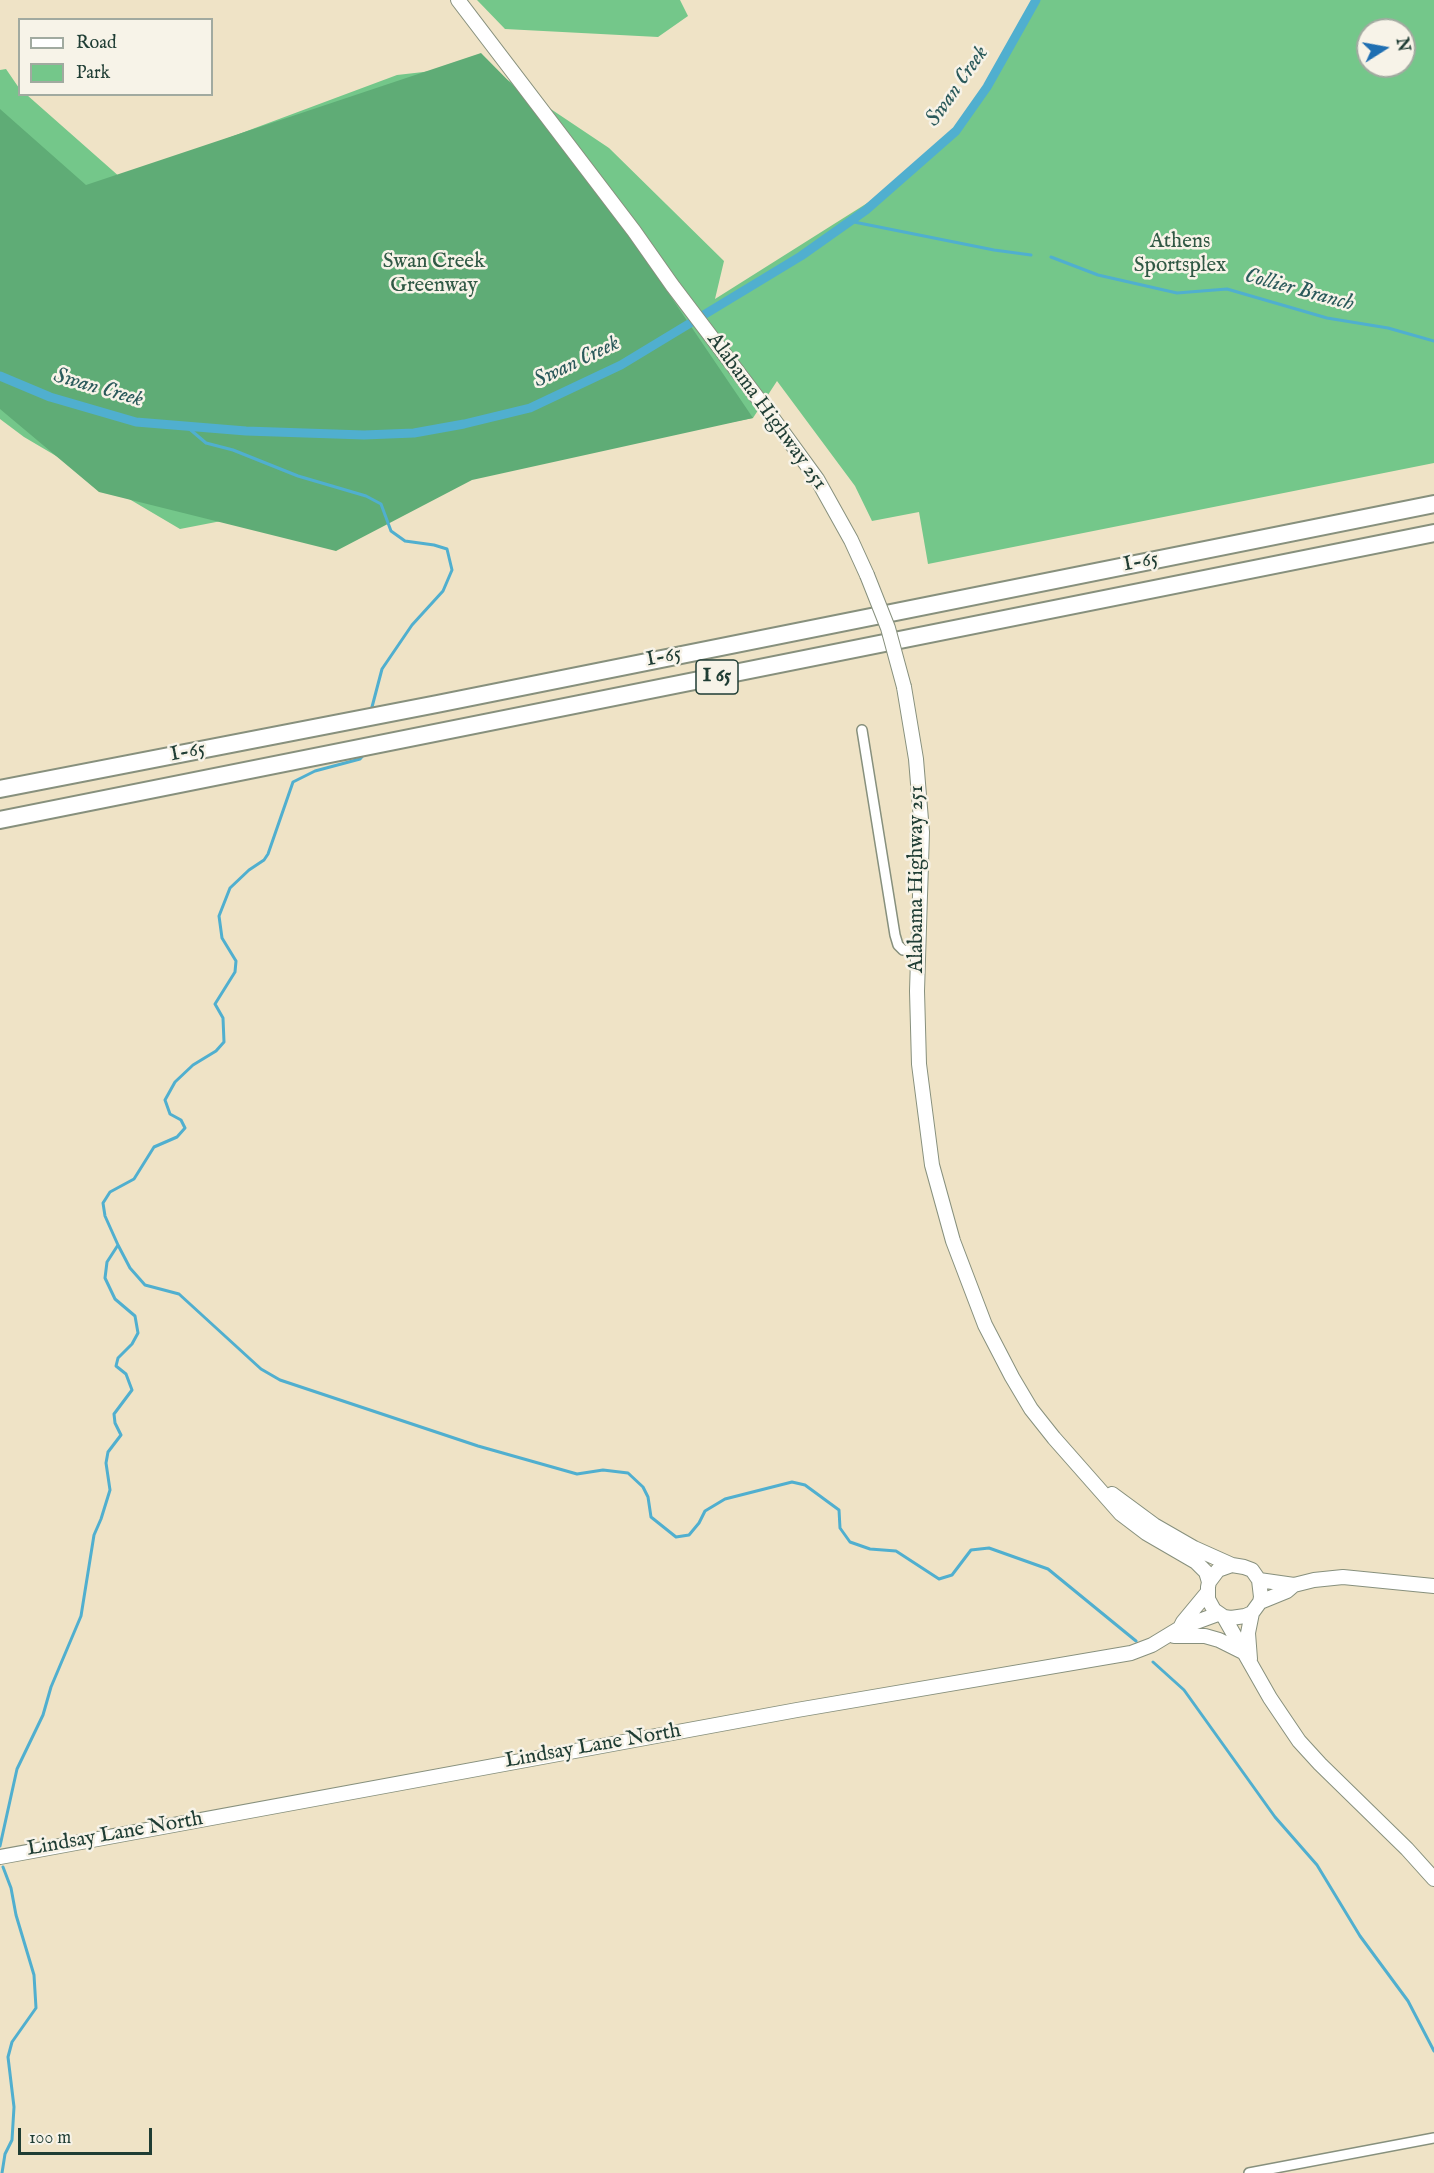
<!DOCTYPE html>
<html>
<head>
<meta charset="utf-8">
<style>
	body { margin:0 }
	#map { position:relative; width:1434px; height:2173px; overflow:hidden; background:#efe3c6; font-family:"IM FELL English",serif }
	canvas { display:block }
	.legend { position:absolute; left:18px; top:18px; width:195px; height:78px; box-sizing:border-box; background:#f7f3e8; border:2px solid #a1aaa0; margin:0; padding:8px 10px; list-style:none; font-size:18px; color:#1f3d34 }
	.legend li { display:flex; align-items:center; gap:12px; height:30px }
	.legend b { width:30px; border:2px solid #a1aaa0 }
	.north { position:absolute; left:1356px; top:18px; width:60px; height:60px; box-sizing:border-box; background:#f7f3e8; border:2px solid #a1aaa0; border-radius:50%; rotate:79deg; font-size:16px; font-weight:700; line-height:24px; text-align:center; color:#1f3d34 }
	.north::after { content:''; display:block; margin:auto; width:21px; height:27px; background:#1f6fb2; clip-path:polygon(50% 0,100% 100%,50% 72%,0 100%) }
	.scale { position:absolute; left:18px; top:2128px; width:134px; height:27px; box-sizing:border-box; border:3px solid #1f3d34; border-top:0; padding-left:8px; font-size:18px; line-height:21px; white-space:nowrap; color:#1f3d34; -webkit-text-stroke:4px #f7f3e8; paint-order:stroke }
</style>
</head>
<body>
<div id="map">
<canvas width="1434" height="2173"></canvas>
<ul class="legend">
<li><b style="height:8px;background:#fff"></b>Road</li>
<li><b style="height:16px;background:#74c78a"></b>Park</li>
</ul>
<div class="north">N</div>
<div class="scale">100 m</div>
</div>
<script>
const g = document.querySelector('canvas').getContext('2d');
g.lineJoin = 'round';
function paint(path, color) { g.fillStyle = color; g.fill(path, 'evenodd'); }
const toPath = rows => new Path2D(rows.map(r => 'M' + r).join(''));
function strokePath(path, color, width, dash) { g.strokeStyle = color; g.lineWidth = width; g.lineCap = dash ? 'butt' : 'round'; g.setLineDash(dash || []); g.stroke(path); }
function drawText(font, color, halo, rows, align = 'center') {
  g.font = font + ' "IM FELL English",serif'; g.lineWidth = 5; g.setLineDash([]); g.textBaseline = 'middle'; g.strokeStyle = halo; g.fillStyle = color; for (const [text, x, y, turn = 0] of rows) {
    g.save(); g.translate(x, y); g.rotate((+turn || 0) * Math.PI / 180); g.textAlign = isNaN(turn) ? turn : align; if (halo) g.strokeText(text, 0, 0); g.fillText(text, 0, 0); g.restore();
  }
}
paint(toPath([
	[477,0,680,0,688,16,658,37,505,29],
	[1037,0,1434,0,1434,463,928,564,919,512,872,521,855,486,777,381,753,418,180,529,24,437,0,419,0,70,6,69,19,88,20,94,27,95,121,178,397,75,485,65,609,148,724,261,715,299,880,195,926,160,959,126,988,88],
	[1368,30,1404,30,1404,66,1368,66]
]), '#74c78a');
paint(toPath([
	[481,53,560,133,753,418,472,480,336,551,99,492,0,409,0,109,86,185]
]), '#5fac76');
strokePath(toPath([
	[849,221,994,250,1031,255],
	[1051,257,1098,275,1177,293,1227,289,1327,318,1388,328,1434,341],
	[186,426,206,443,233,450,298,476,366,496,381,504,391,531,405,541,434,545,447,549,452,570,443,591,412,625,382,669,372,707],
	[365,753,360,759,315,771,293,782,268,854,264,860,249,870,230,888,219,916,222,938,236,961,235,972,215,1004,223,1018,224,1042,216,1051,193,1065,175,1082,165,1100,170,1114,181,1120,185,1128,177,1137,154,1147,134,1179,110,1192,103,1203,105,1216,118,1245,130,1268,145,1285,179,1294,261,1369,280,1380,478,1446,577,1474,603,1470,628,1473,643,1487,648,1497,651,1517,676,1537,689,1535,699,1523,705,1511,725,1499,792,1482,805,1485,839,1510,840,1528,850,1542,870,1549,896,1551,939,1579,952,1575,971,1550,989,1548,1048,1569,1136,1641],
	[1153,1662,1184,1690,1275,1817,1317,1865,1360,1936,1408,2001,1434,2051],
	[0,1846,17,1769,43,1715,51,1687,81,1616,94,1535,101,1519,110,1490,106,1463,108,1452,121,1435,115,1423,114,1414,132,1390,126,1374,116,1366,118,1358,132,1344,138,1333,135,1316,115,1299,105,1278,107,1262,118,1245],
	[2,2173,5,2154,12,2140,14,2107,8,2057,12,2042,36,2008,34,1975,16,1915,11,1888,3,1867]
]), '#50afcf', 3);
strokePath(toPath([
	[0,376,50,397,136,422,246,431,364,435,414,433,464,424,530,408,621,365,801,256,866,210,956,131,987,87,1036,0]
]), '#50afcf', 9);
const street = toPath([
	[862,730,895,935,898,945,903,950,918,951],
	[1249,2173,1434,2138]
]);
const secondary = toPath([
	[458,0,634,231,672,285,769,413,817,479,851,540,867,575],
	[904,687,916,759,922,832,917,991,919,1064,932,1165,953,1241,985,1325,1012,1377,1031,1409,1054,1438,1121,1514,1146,1533,1196,1562,1206,1572,1209,1582],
	[1112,1494,1154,1525,1194,1548,1232,1565],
	[1259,1580,1294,1585,1314,1580,1343,1577,1434,1586],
	[1260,1602,1287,1591,1294,1585],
	[1224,1617,1270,1698,1299,1741,1320,1764,1407,1849,1434,1879],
	[1180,1628,1183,1622,1207,1593],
	[1174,1636,1205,1636,1219,1640,1243,1652],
	[1250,1659,1248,1633,1252,1613,1260,1602,1261,1597,1259,1580,1252,1570,1244,1567,1232,1565,1218,1570,1209,1582,1208,1587,1208,1599,1214,1610,1224,1617,1231,1618,1245,1616,1252,1613],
	[0,1857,797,1710,1131,1653,1152,1645,1180,1628,1218,1614]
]);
const highway = toPath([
	[0,789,437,704,1434,504],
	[0,820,1434,533]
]);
strokePath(street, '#87907d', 12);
strokePath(secondary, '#87907d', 16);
strokePath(highway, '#87907d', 20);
strokePath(street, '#fff', 9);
strokePath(secondary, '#fff', 14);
strokePath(highway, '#fff', 16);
const secondaryBridge = toPath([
	[867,575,888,628,904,687]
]);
strokePath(secondaryBridge, '#87907d', 16, []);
strokePath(secondaryBridge, '#fff', 14);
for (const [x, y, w] of [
	[717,677,42]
]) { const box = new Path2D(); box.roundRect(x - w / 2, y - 17, w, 34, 4.5); g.fillStyle = '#f7f3e8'; g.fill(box); strokePath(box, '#1f3d34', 1.5); }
drawText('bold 20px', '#1f3d34', null, [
	["I 65",717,677]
]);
drawText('21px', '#305945', '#f7f3e8', [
	["Athens",1180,243],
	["Sportsplex",1180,267],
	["Swan Creek",434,263],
	["Greenway",434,287]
]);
drawText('21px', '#1f3d34', '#f7f3e8', [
	["Alabama Highway 251",766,412,54],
	["I-65",1141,563,-11],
	["I-65",664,658,-11],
	["I-65",188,753,-11],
	["Alabama Highway 251",918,879,-90],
	["Lindsay Lane North",593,1747,-10],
	["Lindsay Lane North",115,1835,-10]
]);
drawText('italic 22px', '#2b5a5b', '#f7f3e8', [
	["Swan Creek",958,87,-55],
	["Collier Branch",1299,291,15],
	["Swan Creek",577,363,-26],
	["Swan Creek",98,389,16]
]);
</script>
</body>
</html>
